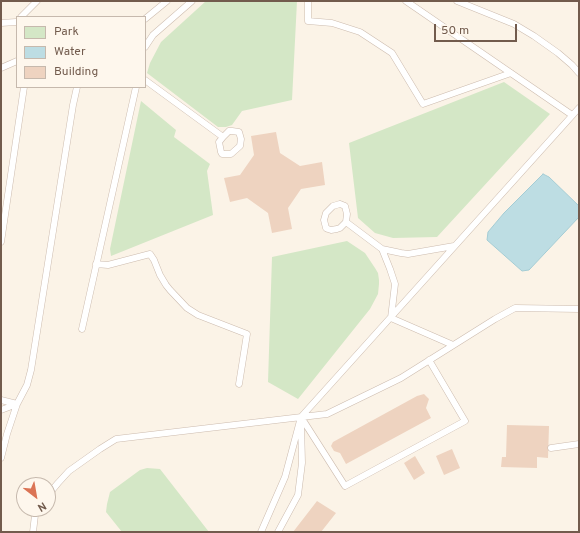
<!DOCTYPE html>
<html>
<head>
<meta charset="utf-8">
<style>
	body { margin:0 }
	#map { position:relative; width:580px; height:533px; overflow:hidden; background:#fbf3e7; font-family:Overpass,sans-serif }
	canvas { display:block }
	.frame { position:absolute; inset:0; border:2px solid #725b4d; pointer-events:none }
	.legend { position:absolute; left:16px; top:16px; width:130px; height:72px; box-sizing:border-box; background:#fef7ed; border:1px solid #c6b9ad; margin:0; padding:5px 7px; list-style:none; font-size:12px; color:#725b4d }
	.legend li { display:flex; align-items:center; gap:8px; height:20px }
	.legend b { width:20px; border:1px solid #c6b9ad }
	.north { position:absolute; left:16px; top:477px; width:40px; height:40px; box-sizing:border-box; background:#fef7ed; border:1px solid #c6b9ad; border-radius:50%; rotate:149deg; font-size:11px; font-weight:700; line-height:16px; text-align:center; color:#725b4d }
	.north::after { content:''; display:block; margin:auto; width:14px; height:18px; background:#db7455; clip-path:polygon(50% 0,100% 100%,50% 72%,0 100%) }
	.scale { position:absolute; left:434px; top:24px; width:83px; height:18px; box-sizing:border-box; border:2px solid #725b4d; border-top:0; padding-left:5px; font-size:12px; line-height:14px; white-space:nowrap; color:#725b4d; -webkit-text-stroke:3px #fef7ed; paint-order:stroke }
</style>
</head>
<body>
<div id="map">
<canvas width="580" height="533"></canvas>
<div class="frame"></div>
<ul class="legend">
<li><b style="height:11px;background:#d4e7c6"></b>Park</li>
<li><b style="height:11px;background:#bddde3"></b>Water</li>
<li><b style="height:11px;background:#eed3c0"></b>Building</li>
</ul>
<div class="north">N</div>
<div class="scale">50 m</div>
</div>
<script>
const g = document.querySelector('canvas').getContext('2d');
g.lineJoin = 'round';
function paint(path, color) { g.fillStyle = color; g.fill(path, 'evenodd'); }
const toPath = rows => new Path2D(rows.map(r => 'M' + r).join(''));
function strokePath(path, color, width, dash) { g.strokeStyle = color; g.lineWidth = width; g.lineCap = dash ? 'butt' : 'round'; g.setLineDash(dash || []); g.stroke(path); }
paint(toPath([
	[206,1,297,1,292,100,242,111,232,125,226,127,218,127,147,73,150,63,161,42],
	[504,82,550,114,437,237,393,238,375,233,358,218,349,143],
	[141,101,176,130,174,137,210,164,207,171,213,215,111,256,110,249],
	[347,241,365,253,375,268,378,273,379,280,379,284,378,294,370,309,298,399,268,382,272,257],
	[147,468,160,469,209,532,122,532,106,512,107,504,110,492,140,470]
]), '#d4e7c6');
const water = toPath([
	[543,174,549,177,579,206,579,217,529,270,522,271,487,240,488,232,504,213,543,174]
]);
paint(water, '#bddde3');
strokePath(water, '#a4ccd4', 1);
paint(toPath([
	[276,132,280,153,300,166,322,162,325,185,301,189,288,208,292,229,272,233,268,213,247,198,230,202,224,178,240,175,254,155,251,136],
	[424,394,429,399,426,408,431,418,346,464,340,453,334,451,331,446,333,442,417,396],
	[507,425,549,426,548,458,537,457,537,468,501,467,502,457,506,457],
	[452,449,460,468,444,475,436,456],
	[415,456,425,473,414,480,404,463],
	[317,501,336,513,321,532,293,532]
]), '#eed3c0');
const lane = toPath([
	[308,1,308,21,332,23,360,32,392,53,423,104,511,73],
	[406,1,572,115],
	[457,1,514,24,534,36,558,53,572,65,579,73],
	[21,17,37,1],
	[145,19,167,1],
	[1,23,16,22,17,22],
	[145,47,153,35,192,1],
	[1,68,17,61],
	[145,80,223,137],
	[229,131,232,131,239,132,241,139,240,146,231,154,222,154,221,152,219,142,223,137,229,131],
	[340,204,345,206,347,214,346,222,340,228,337,229,331,230,328,229,326,228,324,220,326,213,333,206,340,204],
	[346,222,382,249,401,253,408,254,454,246],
	[1,242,24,87],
	[382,249,390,269,395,284,391,318,453,345],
	[96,264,108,265,150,254,154,260,160,275,166,285,170,290,187,308,198,315,247,334,239,384],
	[82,329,136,87],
	[1,400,17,404],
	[1,410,17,404],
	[301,417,345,486,465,421,429,360],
	[551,448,579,444],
	[1,458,7,434,17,404,27,385,31,370,73,105,77,87],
	[48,495,58,483,69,471,100,449,116,439,327,414,401,378,495,319,515,308,579,309],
	[33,532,35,515,39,509],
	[261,532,285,477,301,417,579,108],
	[278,532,298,495,302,463,301,424]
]);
strokePath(lane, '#ccbbae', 7);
strokePath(lane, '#fff', 6);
</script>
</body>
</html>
